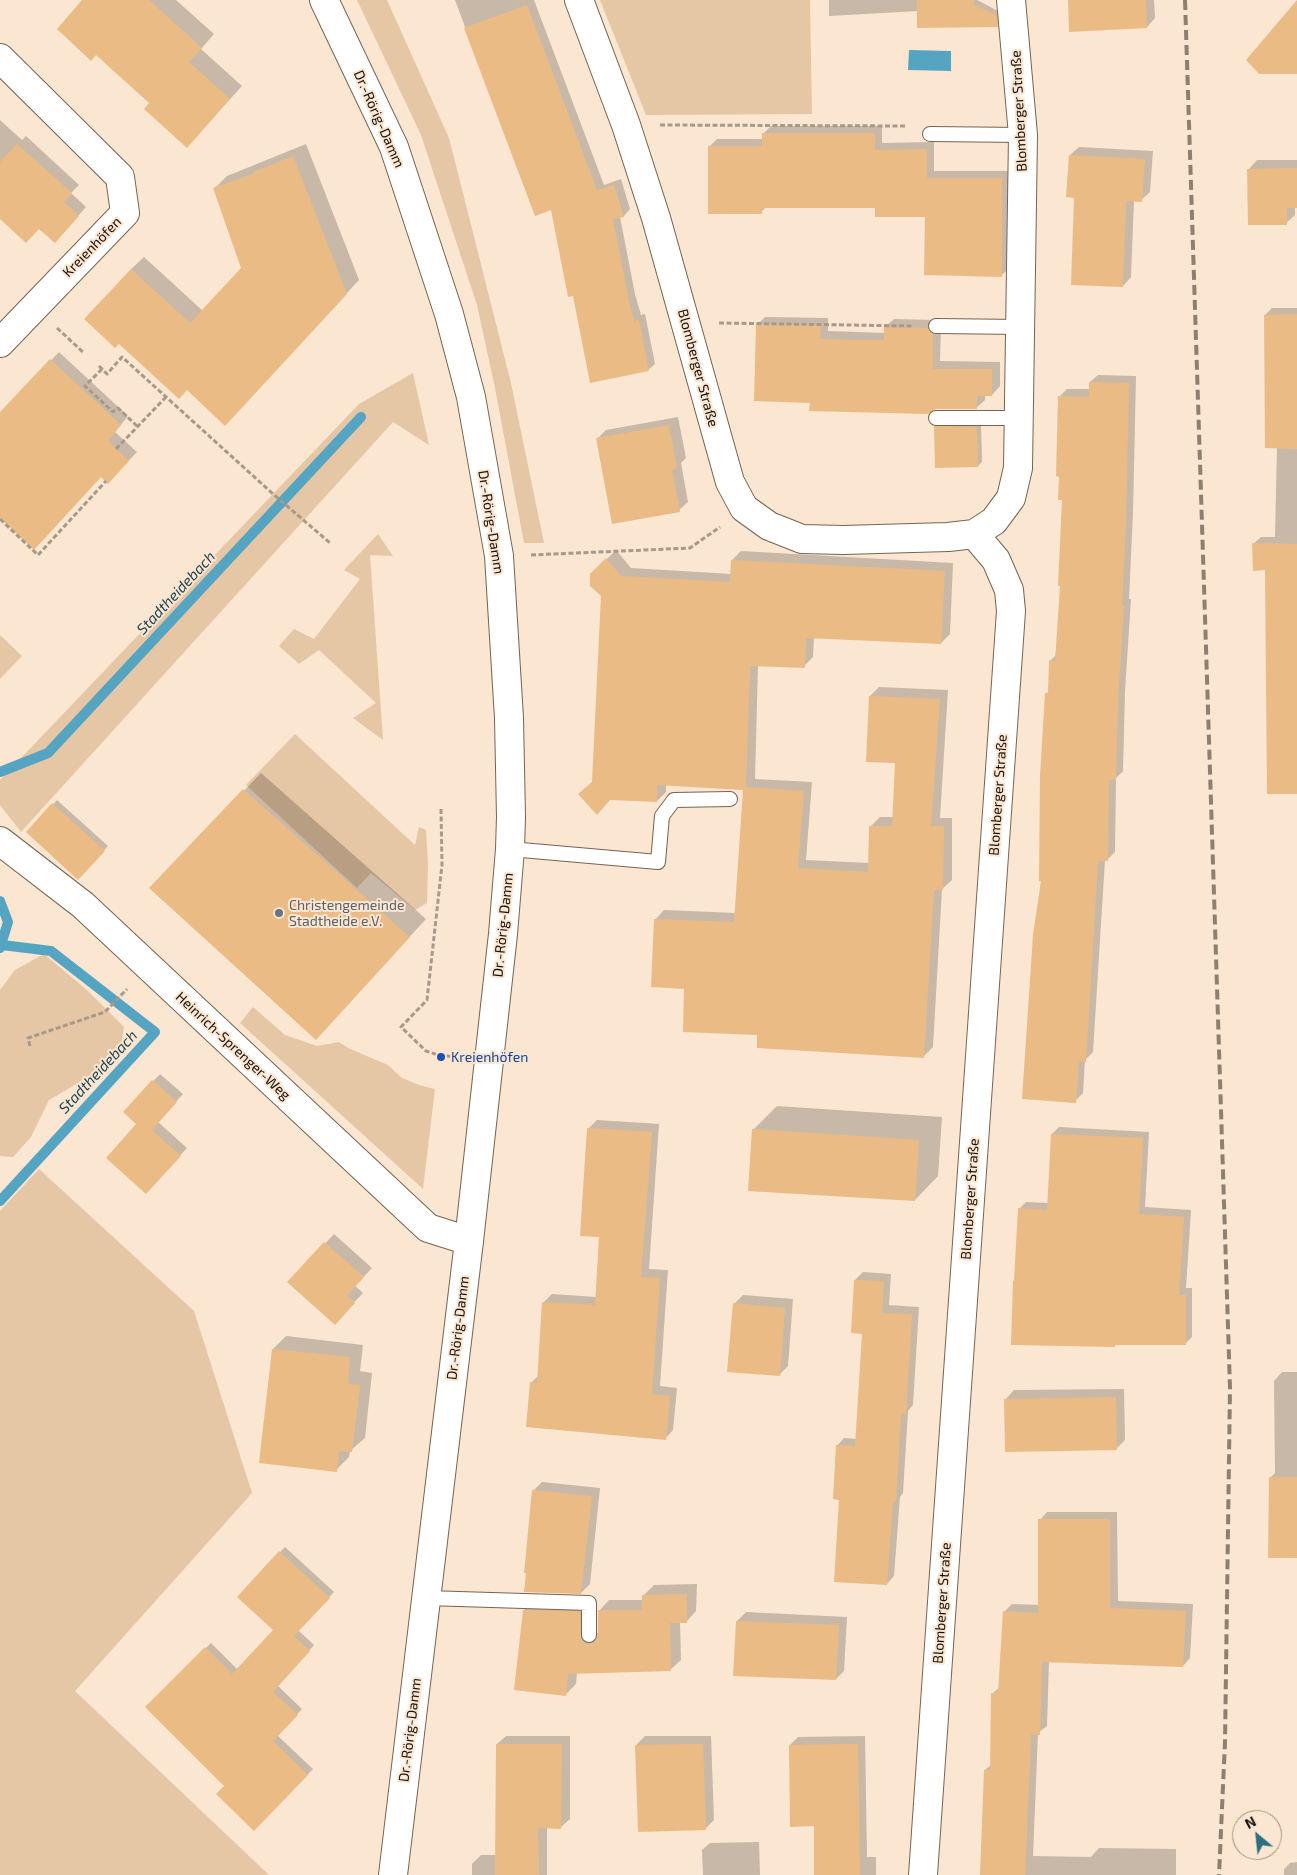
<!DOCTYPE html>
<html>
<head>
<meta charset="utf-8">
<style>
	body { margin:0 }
	#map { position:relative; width:1297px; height:1875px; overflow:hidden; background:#fae6d1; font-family:"Exo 2",sans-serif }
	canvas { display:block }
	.north { position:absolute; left:1232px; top:1810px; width:50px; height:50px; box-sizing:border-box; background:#fae6d1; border:1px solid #a09181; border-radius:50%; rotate:332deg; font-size:14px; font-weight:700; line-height:20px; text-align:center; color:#18110a }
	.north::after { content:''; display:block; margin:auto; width:18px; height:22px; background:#2c7080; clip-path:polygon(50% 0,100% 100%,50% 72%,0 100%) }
</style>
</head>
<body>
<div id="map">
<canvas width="1297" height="1875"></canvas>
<div class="north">N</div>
</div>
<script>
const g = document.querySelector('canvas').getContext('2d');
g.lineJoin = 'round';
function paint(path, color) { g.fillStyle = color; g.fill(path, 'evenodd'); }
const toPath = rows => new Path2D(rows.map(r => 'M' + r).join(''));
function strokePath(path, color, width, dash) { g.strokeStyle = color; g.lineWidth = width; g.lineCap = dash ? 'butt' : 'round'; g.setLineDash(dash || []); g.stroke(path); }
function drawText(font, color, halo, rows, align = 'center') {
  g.font = font + ' "Exo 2",sans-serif'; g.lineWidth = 4; g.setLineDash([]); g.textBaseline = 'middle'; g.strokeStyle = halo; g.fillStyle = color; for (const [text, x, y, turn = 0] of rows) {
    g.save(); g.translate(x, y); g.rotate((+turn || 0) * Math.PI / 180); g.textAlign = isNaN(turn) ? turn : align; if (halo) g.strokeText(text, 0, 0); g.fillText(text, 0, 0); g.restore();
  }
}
paint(toPath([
	[357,0,387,0,449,138,511,383,544,543,524,543,495,388,477,305,421,135],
	[600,0,810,0,812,114,646,115],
	[413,373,429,445,393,422,21,832,0,805,0,780,359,404],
	[378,534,393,556,370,555,383,740,353,718,376,703,319,650,299,664,279,646,294,629,314,639,360,579,344,570],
	[0,635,22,656,0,679],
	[295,734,415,845,419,827,426,830,428,865,427,903,415,910,371,873,357,888,246,785],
	[44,954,88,991,124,1027,121,1046,97,1072,49,1100,31,1137,13,1157,0,1156,0,990,15,970],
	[253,1007,285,1035,317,1046,339,1042,350,1049,388,1065,402,1078,419,1085,435,1089,423,1189,240,1023],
	[39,1169,194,1311,252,1493,75,1691,269,1875,0,1875,0,1211]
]), '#e6c7a5');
paint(toPath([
	[909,50,951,51,951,71,908,70]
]), '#55a4c2');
paint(toPath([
	[84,0,176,0,214,34,201,49,242,86,199,133,151,103,97,54],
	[455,0,534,0,604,185,621,179,630,209,624,216,620,217,635,294,641,315,645,314,655,364,648,370,574,295,551,209,535,215],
	[829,0,977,0,1000,12,1001,21,997,25,918,11,829,16],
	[1069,0,1154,0,1155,18,1147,27],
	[0,120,22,140,26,136,79,185,71,193,86,207,63,233,0,217],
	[771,126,882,126,882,143,934,142,934,171,1010,171,1009,268,1001,276,926,216,876,207,766,207,761,212,709,147,717,139,763,139,763,134],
	[306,144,359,280,237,411,131,269,144,257,203,311,243,268,214,189,227,176],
	[1079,147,1153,151,1150,192,1141,200,1134,200,1131,277,1123,286,1075,196,1070,155],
	[1257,160,1297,160,1297,206,1295,206,1295,215,1286,223,1249,169],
	[1272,308,1297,308,1297,792,1266,569,1253,544,1261,537,1275,537,1277,447,1265,315],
	[765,317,828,318,828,331,885,333,885,327,894,319,936,320,941,326,940,361,1000,362,1000,386,992,395,985,394,985,400,976,408,811,402,757,325],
	[59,352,128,416,115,432,137,452,108,482,101,476,0,516,0,414],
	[1098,375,1136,376,1133,513,1129,599,1131,599,1125,691,1123,771,1116,778,1115,852,1107,860,1105,860,1093,1052,1085,1060,1083,1093,1075,1101,1043,880,1046,694,1049,691,1050,661,1057,654,1061,585,1063,499,1059,397,1067,389,1090,389,1090,382],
	[678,417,686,458,681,463,688,502,679,510,597,439,606,430],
	[939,423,981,423,982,462,978,466,935,427],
	[616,550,631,568,732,574,732,560,741,551,953,563,950,634,941,643,814,637,813,657,804,666,758,665,755,779,812,782,806,860,870,863,871,826,880,817,894,817,896,762,870,696,879,687,948,690,940,818,952,818,952,880,942,889,933,1047,924,1056,759,1034,686,988,655,920,664,910,736,913,744,788,666,785,666,792,657,801,593,781,603,595,592,574],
	[261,773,426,919,332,1021,151,888],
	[57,800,108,846,78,878,28,832],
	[160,1074,183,1094,158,1122,187,1148,153,1185,137,1124,124,1112],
	[777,1106,942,1117,938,1176,915,1200,753,1130],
	[597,1120,659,1124,649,1269,668,1270,660,1386,677,1388,673,1430,665,1439,531,1383,539,1375,544,1302,552,1294,596,1297,600,1236,589,1128],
	[1059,1127,1149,1132,1145,1207,1191,1210,1186,1288,1192,1288,1192,1337,1185,1344,1117,1343,1115,1346,1020,1208,1026,1202,1048,1203,1052,1134],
	[334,1234,372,1268,355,1286,363,1293,343,1314,289,1282],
	[863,1272,891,1274,889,1305,919,1307,913,1405,908,1411,903,1493,900,1497,894,1576,887,1584,841,1498,837,1446,844,1438,857,1439,863,1332,855,1280],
	[743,1295,793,1299,788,1366,779,1375,734,1304],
	[286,1336,363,1345,360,1371,372,1373,365,1438,350,1451,349,1457,336,1470,273,1349],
	[1282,1372,1297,1372,1297,1556,1270,1478,1275,1473,1274,1381],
	[1124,1389,1125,1440,1116,1449,1006,1399,1014,1390],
	[542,1482,600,1488,590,1584,581,1593,533,1491],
	[1047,1512,1117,1512,1118,1601,1193,1604,1190,1658,1183,1666,1049,1661,1047,1726,1038,1733,1033,1856,1091,1857,1099,1848,1176,1849,1176,1875,981,1875,985,1770,991,1765,992,1694,1000,1687,1005,1611,1012,1604,1040,1605,1040,1520],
	[285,1547,334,1592,298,1630,314,1645,278,1686,302,1709,277,1735,313,1769,254,1829,226,1786,147,1707,211,1643,238,1670,275,1630,280,1552],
	[697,1584,696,1611,686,1622,680,1622,681,1660,670,1670,577,1672,576,1684,565,1695,524,1610,534,1600,590,1602,596,1633,599,1633,599,1611,609,1600,643,1600,643,1596,654,1585],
	[746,1612,847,1617,844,1671,836,1679,737,1621],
	[506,1736,570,1736,570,1819,561,1827,547,1827,547,1875,472,1875,472,1864,481,1855,496,1855,497,1744],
	[645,1736,711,1736,714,1820,705,1829,636,1745],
	[865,1736,867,1857,876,1857,876,1875,815,1875,815,1825,790,1745,798,1737],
	[759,1842,760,1875,703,1875,702,1850,710,1843],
	[1297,1862,1297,1875,1284,1875,1284,1869,1290,1863]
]), '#0003');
strokePath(toPath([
	[0,772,48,753,361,417],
	[0,901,8,922,0,948],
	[0,1201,155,1032,51,951,2,945]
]), '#55a4c2', 10);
paint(toPath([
	[82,0,149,0,202,48,189,62,230,99,187,148,144,109,149,103,96,55,91,61,57,29],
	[917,0,974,0,974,5,997,15,998,27,917,28],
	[1068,0,1146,0,1147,28,1069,32],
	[1297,0,1297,74,1259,74,1246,60],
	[527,5,597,190,614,185,624,217,613,219,629,301,634,321,639,320,649,371,590,383,573,296,568,297,551,210,535,216,464,28],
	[762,133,875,133,875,150,927,149,927,178,1002,178,1002,277,924,275,925,217,875,217,875,208,762,208,762,214,708,214,708,146,762,146],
	[17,144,72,193,64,202,79,216,55,243,39,229,26,243,0,219,0,162],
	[1069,155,1145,159,1142,202,1126,201,1123,287,1071,285,1074,198,1066,197],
	[293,156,347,294,225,426,187,390,179,399,119,344,115,348,84,319,131,269,190,323,241,268,213,188,255,173,254,172],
	[1297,168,1297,208,1287,208,1287,225,1248,225,1247,169],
	[1297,314,1297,449,1265,448,1264,315],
	[756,324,821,326,820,339,852,340,884,340,884,327,928,328,933,334,933,369,992,369,992,396,977,396,977,409,936,409,928,414,809,411,810,403,754,401],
	[50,359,121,425,108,441,129,461,108,484,101,477,34,550,0,518,0,412],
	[1089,382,1129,383,1126,522,1122,606,1124,606,1118,699,1116,780,1109,780,1108,861,1098,861,1086,1062,1079,1061,1076,1103,1022,1099,1033,935,1041,881,1039,881,1040,776,1045,693,1048,693,1049,660,1055,661,1060,586,1058,586,1062,500,1058,500,1059,477,1056,476,1058,396,1089,397],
	[669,425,677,468,672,470,680,512,612,524,596,438],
	[934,426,977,427,978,467,935,468],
	[1252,543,1297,544,1297,794,1267,794,1265,570,1253,571],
	[606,558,621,576,730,582,731,560,945,571,941,644,806,638,805,668,750,666,746,787,804,791,798,868,868,872,869,826,892,826,895,763,866,762,869,696,940,699,931,826,944,826,943,890,934,890,924,1058,757,1048,757,1035,683,1032,684,989,651,987,654,919,734,922,743,790,657,785,657,802,610,800,597,815,578,794,592,782,601,596,590,586,590,574],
	[243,789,410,937,316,1040,149,888],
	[52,803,105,851,78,880,26,832],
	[152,1080,177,1102,152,1130,181,1156,146,1194,106,1158,136,1124,123,1112],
	[587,1128,652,1132,641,1277,660,1278,652,1394,670,1396,666,1440,526,1427,530,1382,537,1383,542,1302,595,1305,599,1237,580,1236],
	[752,1129,919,1140,915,1201,748,1191],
	[1051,1134,1143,1138,1139,1214,1184,1217,1179,1295,1186,1295,1186,1345,1115,1345,1115,1347,1011,1345,1013,1281,1014,1281,1018,1208,1047,1210],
	[324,1242,364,1277,347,1296,355,1303,335,1325,287,1282],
	[854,1280,884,1281,882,1313,912,1314,906,1414,901,1414,896,1502,893,1502,887,1585,834,1582,839,1500,833,1499,836,1445,855,1446,862,1334,851,1333],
	[733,1303,785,1308,780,1376,727,1372],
	[272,1349,350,1357,348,1384,360,1385,352,1452,339,1451,337,1472,259,1463],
	[1116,1397,1117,1450,1005,1452,1004,1399],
	[1269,1477,1297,1477,1297,1558,1268,1558],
	[532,1490,592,1496,581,1594,524,1592,526,1573,524,1573],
	[1038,1519,1110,1519,1110,1608,1186,1611,1183,1667,1042,1662,1040,1735,1031,1734,1025,1875,980,1875,984,1770,990,1770,991,1693,998,1693,1003,1611,1038,1613],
	[279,1551,330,1598,294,1636,310,1651,273,1692,298,1715,273,1741,308,1775,254,1831,216,1794,224,1786,145,1707,205,1647,232,1674,273,1630,237,1597],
	[687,1594,687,1623,670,1623,671,1671,568,1674,566,1696,514,1690,523,1610,580,1611,581,1639,585,1643,589,1644,594,1642,598,1635,598,1610,642,1610,642,1595],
	[736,1621,839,1625,836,1680,733,1676],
	[496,1744,562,1744,561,1829,538,1828,539,1875,495,1875],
	[703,1744,706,1830,638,1832,635,1745],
	[858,1744,860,1875,814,1875,814,1826,790,1827,789,1745]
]), '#ebbb85');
const service = toPath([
	[930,134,1023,135],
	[936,326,1021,327],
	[936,418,1019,418],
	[510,849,658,862,662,816,674,800,730,799],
	[426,1598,589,1603,589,1635]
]);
const minor = toPath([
	[579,0,626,125,656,218,730,482,744,508,769,526,802,539,843,540,948,537,974,534,994,521,1011,498,1018,468,1023,135,1011,0],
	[0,58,120,177,125,213,0,343],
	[0,841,83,905,428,1228,469,1241],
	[923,1875,1011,611,1009,590,996,560,974,534]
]);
const tertiary = toPath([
	[324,0,394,147,449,314,471,397,499,556,509,718,511,817,510,849,503,934,469,1241,393,1875]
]);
strokePath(service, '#766452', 16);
strokePath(minor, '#766452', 30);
strokePath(tertiary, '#766452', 30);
strokePath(toPath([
	[660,125,906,126],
	[719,323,913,326],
	[57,328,84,353],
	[99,366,107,374,122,357,272,493,330,543],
	[102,369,85,386,113,412,118,408,137,426],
	[116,449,166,397],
	[0,519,38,555,106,481],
	[531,555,690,548,720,527],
	[441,809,442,865,427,1000,401,1027,426,1051,438,1055,456,1057],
	[30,1046,28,1038,105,1012,127,989]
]), '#a89989', 3, [5, 2.5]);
strokePath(service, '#fff', 14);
strokePath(minor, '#fff', 28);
strokePath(tertiary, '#fff', 28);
strokePath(toPath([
	[1185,0,1230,1388,1225,1742,1219,1875]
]), '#8d8071', 4, [10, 5]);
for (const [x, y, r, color] of [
	[279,913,5,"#6b7280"],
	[441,1057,5,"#1a4fb4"]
]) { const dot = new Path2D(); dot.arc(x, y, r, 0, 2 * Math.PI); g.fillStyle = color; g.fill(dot); strokePath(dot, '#fae6d1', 2); }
drawText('14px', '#18110a', '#fae6d1', [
	["Blomberger Straße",1019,111,-93],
	["Dr.-Rörig-Damm",379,119,66],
	["Kreienhöfen",92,247,-46],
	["Blomberger Straße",698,368,75],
	["Dr.-Rörig-Damm",491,522,81],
	["Blomberger Straße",998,795,-86],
	["Dr.-Rörig-Damm",503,925,-84],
	["Heinrich-Sprenger-Weg",233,1046,43],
	["Blomberger Straße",970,1199,-86],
	["Dr.-Rörig-Damm",458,1328,-83],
	["Blomberger Straße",942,1603,-86],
	["Dr.-Rörig-Damm",410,1730,-83]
]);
drawText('14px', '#5b616d', '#fae6d1', [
	["Christengemeinde",289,905],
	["Stadtheide e.V.",289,921]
], 'left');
drawText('14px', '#164399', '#fae6d1', [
	["Kreienhöfen",451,1057]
], 'left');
drawText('italic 15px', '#1f4451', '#fae6d1', [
	["Stadtheidebach",176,593,-47],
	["Stadtheidebach",98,1072,-47]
]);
</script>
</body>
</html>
